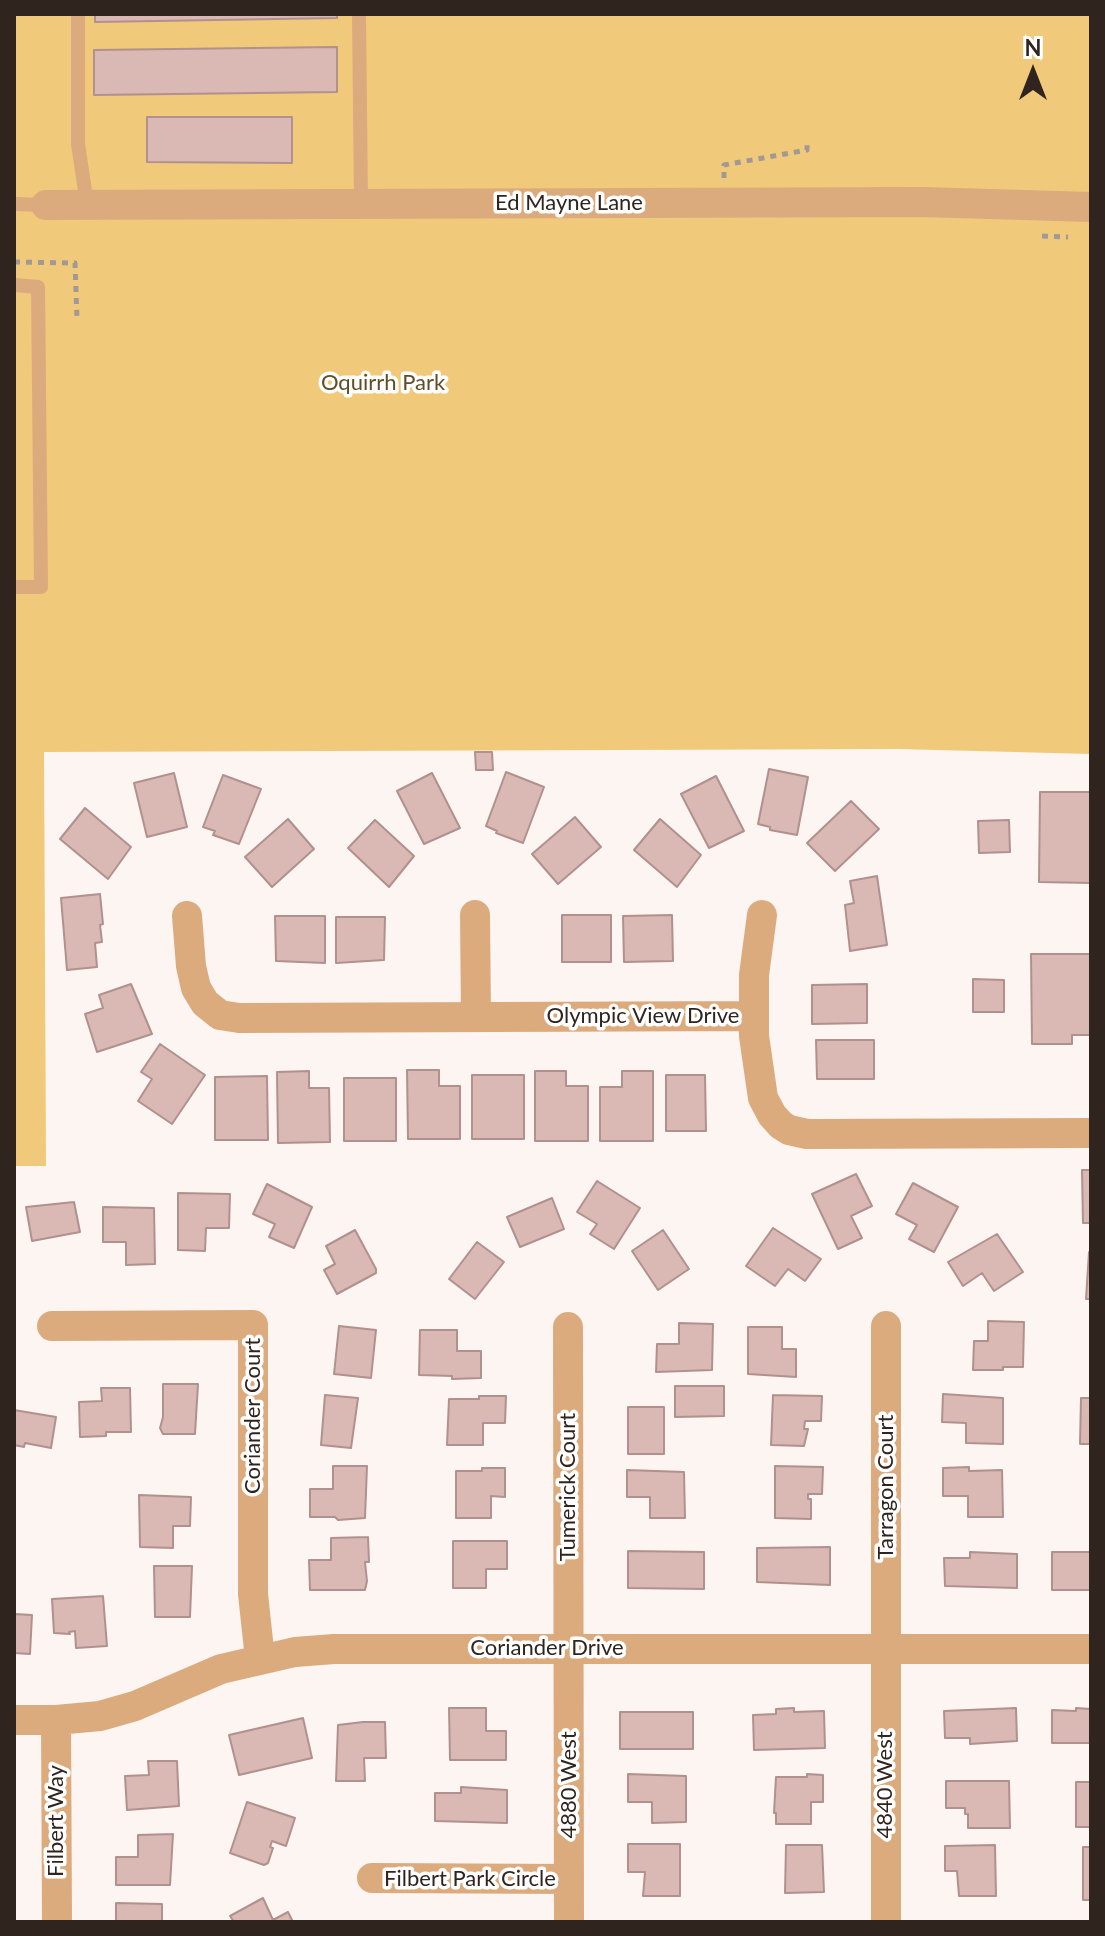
<!DOCTYPE html>
<html>
<head>
<meta charset="utf-8">
<style>
	body { margin:0 }
	#map { position:relative; width:1105px; height:1936px; overflow:hidden; background:#fcf5f2; font-family:Lato,sans-serif }
	canvas { display:block }
	.frame { position:absolute; inset:0; border:16px solid #30241f; pointer-events:none }
	.north { position:absolute; left:993px; top:32px; width:80px; height:80px; -webkit-text-stroke:6px #fff; paint-order:stroke; rotate:0deg; font-size:22px; font-weight:700; line-height:32px; text-align:center; color:#30241f }
	.north::after { content:''; display:block; margin:auto; width:28px; height:36px; background:#30241f; clip-path:polygon(50% 0,100% 100%,50% 72%,0 100%) }
</style>
</head>
<body>
<div id="map">
<canvas width="1105" height="1936"></canvas>
<div class="frame"></div>
<div class="north">N</div>
</div>
<script>
const g = document.querySelector('canvas').getContext('2d');
g.lineJoin = 'round';
function paint(path, color) { g.fillStyle = color; g.fill(path, 'evenodd'); }
const toPath = rows => new Path2D(rows.map(r => 'M' + r).join(''));
function strokePath(path, color, width, dash) { g.strokeStyle = color; g.lineWidth = width; g.lineCap = dash ? 'butt' : 'round'; g.setLineDash(dash || []); g.stroke(path); }
function drawText(font, color, halo, rows, align = 'center') {
  g.font = font + ' Lato,sans-serif'; g.lineWidth = 7; g.setLineDash([]); g.textBaseline = 'middle'; g.strokeStyle = halo; g.fillStyle = color; for (const [text, x, y, turn = 0] of rows) {
    g.save(); g.translate(x, y); g.rotate((+turn || 0) * Math.PI / 180); g.textAlign = isNaN(turn) ? turn : align; if (halo) g.strokeText(text, 0, 0); g.fillText(text, 0, 0); g.restore();
  }
}
paint(toPath([
	[14,14,1091,14,1091,754,899,749,44,752,46,1166,14,1166]
]), '#f0c97b');
const building = toPath([
	[95,14,337,14,337,18,95,22,95,14],
	[337,47,337,92,94,95,94,50,337,47],
	[147,117,292,117,292,163,147,162,147,117],
	[475,752,492,752,493,770,476,770,475,752],
	[769,769,808,777,797,835,770,830,770,827,758,824,769,769],
	[506,772,544,787,523,843,496,833,497,831,486,826,506,772],
	[174,773,187,827,147,837,134,783,174,773],
	[432,773,460,828,424,844,397,791,432,773],
	[223,775,261,789,239,844,213,835,215,831,203,827,223,775],
	[716,776,744,831,709,848,681,794,716,776],
	[1040,792,1091,792,1091,883,1039,882,1040,792],
	[851,801,879,829,835,871,807,843,851,801],
	[85,808,131,847,108,879,60,839,85,808],
	[575,817,601,847,558,884,532,854,575,817],
	[288,819,314,849,272,887,245,857,288,819],
	[660,819,701,855,677,887,634,850,660,819],
	[375,820,414,856,389,887,348,848,375,820],
	[1009,820,1010,852,979,853,978,821,1009,820],
	[877,876,887,945,850,951,845,905,854,903,850,881,877,876],
	[100,894,103,924,100,925,102,942,95,943,97,967,67,970,61,898,100,894],
	[562,915,611,915,611,962,562,962,562,915],
	[672,915,673,961,624,962,623,916,672,915],
	[275,916,325,916,325,963,276,961,275,916],
	[336,917,385,917,384,960,336,963,336,917],
	[1031,954,1091,954,1091,1044,1090,1035,1072,1035,1072,1044,1032,1044,1031,954],
	[973,979,1004,980,1004,1012,973,1012,973,979],
	[131,984,152,1034,97,1052,85,1014,103,1008,99,995,131,984],
	[867,984,867,1023,812,1024,812,985,867,984],
	[816,1040,874,1040,874,1079,817,1079,816,1040],
	[160,1044,205,1075,172,1124,138,1101,152,1079,141,1072,160,1044],
	[407,1070,439,1070,439,1086,460,1086,460,1139,408,1139,407,1070],
	[309,1071,309,1088,329,1088,330,1142,278,1143,277,1072,309,1071],
	[535,1071,566,1071,566,1086,588,1086,588,1141,535,1141,535,1071],
	[622,1071,653,1071,653,1141,600,1141,600,1087,622,1087,622,1071],
	[472,1075,524,1075,524,1139,472,1139,472,1075],
	[666,1075,705,1075,706,1131,666,1131,666,1075],
	[267,1076,268,1140,215,1140,215,1077,267,1076],
	[344,1078,396,1078,396,1141,344,1141,344,1078],
	[1082,1170,1091,1170,1091,1223,1083,1223,1082,1170],
	[856,1174,872,1206,851,1216,862,1238,838,1249,812,1194,856,1174],
	[597,1181,640,1208,614,1249,590,1234,597,1224,577,1212,597,1181],
	[913,1183,958,1207,934,1252,909,1239,917,1225,896,1214,913,1183],
	[267,1184,312,1207,294,1248,269,1237,275,1224,253,1214,267,1184],
	[178,1193,230,1194,229,1228,206,1228,205,1251,178,1250,178,1193],
	[552,1198,564,1229,520,1247,507,1217,552,1198],
	[74,1202,80,1232,32,1241,26,1207,74,1202],
	[103,1207,154,1208,155,1264,126,1265,126,1242,103,1242,103,1207],
	[773,1228,821,1259,805,1281,788,1269,775,1286,746,1266,773,1228],
	[355,1230,376,1269,376,1273,337,1294,324,1270,335,1264,326,1246,355,1230],
	[663,1230,689,1269,658,1290,632,1251,663,1230],
	[997,1234,1023,1272,994,1291,982,1273,963,1286,948,1262,997,1234],
	[477,1242,504,1262,475,1299,449,1279,477,1242],
	[1089,1252,1091,1252,1091,1299,1086,1299,1089,1252],
	[988,1321,1024,1322,1023,1367,1003,1367,1003,1370,973,1370,974,1341,988,1341,988,1321],
	[679,1323,713,1324,712,1370,656,1372,657,1344,679,1344,679,1323],
	[339,1326,376,1330,371,1378,334,1374,339,1326],
	[748,1327,782,1327,782,1349,796,1349,796,1377,748,1374,748,1327],
	[420,1330,457,1330,457,1351,481,1351,481,1378,452,1379,452,1376,419,1375,420,1330],
	[163,1384,198,1384,195,1434,163,1434,160,1428,163,1417,163,1384],
	[675,1386,724,1386,724,1416,675,1417,675,1386],
	[101,1388,130,1388,131,1432,106,1432,106,1436,80,1437,79,1402,102,1401,101,1388],
	[943,1394,1003,1398,1003,1444,966,1443,966,1423,942,1422,943,1394],
	[325,1395,358,1398,351,1448,321,1445,325,1395],
	[773,1395,822,1396,821,1421,805,1421,804,1429,808,1429,804,1446,771,1445,773,1395],
	[479,1396,506,1396,505,1423,483,1423,483,1445,447,1445,449,1399,479,1399,479,1396],
	[1081,1398,1091,1398,1091,1444,1080,1444,1081,1398],
	[628,1407,664,1407,664,1454,628,1454,628,1407],
	[14,1410,56,1417,51,1448,25,1443,24,1447,14,1445,14,1410],
	[333,1466,367,1466,365,1518,338,1520,335,1517,310,1517,310,1489,333,1489,333,1466],
	[775,1466,823,1467,822,1494,808,1494,808,1499,811,1499,811,1519,775,1518,775,1466],
	[969,1467,969,1471,1002,1470,1003,1517,968,1517,968,1496,943,1496,943,1468,969,1467],
	[482,1468,505,1468,505,1497,491,1496,491,1518,456,1518,456,1471,482,1471,482,1468],
	[627,1470,684,1472,685,1518,650,1518,650,1497,627,1497,627,1470],
	[139,1495,191,1497,190,1526,173,1526,173,1548,140,1547,139,1495],
	[368,1537,369,1562,365,1562,367,1581,365,1590,310,1590,309,1560,331,1560,331,1538,368,1537],
	[453,1541,507,1541,507,1569,486,1569,486,1588,453,1588,453,1541],
	[830,1547,830,1585,757,1582,757,1548,830,1547],
	[628,1551,704,1552,704,1589,628,1588,628,1551],
	[970,1552,1017,1554,1017,1588,945,1586,944,1558,970,1558,970,1552],
	[1052,1552,1091,1552,1091,1590,1052,1590,1052,1552],
	[154,1566,192,1566,190,1617,155,1617,154,1566],
	[103,1596,107,1646,76,1648,75,1631,69,1632,70,1634,54,1633,52,1599,103,1596],
	[14,1614,32,1615,30,1654,14,1653,14,1614],
	[449,1708,486,1708,486,1731,506,1731,506,1760,450,1760,449,1708],
	[794,1708,794,1712,824,1711,825,1748,754,1750,753,1715,776,1714,776,1709,794,1708],
	[1016,1708,1017,1741,970,1744,970,1738,945,1738,944,1711,1016,1708],
	[1076,1708,1091,1709,1091,1743,1052,1743,1052,1710,1076,1711,1076,1708],
	[620,1712,693,1712,693,1749,620,1749,620,1712],
	[303,1718,312,1758,239,1775,229,1735,303,1718],
	[363,1722,385,1722,386,1758,364,1758,365,1781,336,1781,338,1725,363,1722],
	[148,1761,177,1761,179,1806,127,1810,125,1776,149,1775,148,1761],
	[628,1774,686,1776,686,1822,652,1823,652,1802,628,1802,628,1774],
	[807,1774,823,1775,823,1802,811,1802,811,1824,776,1824,776,1813,774,1813,776,1777,807,1777,807,1774],
	[946,1781,1009,1781,1010,1828,968,1828,968,1814,965,1814,965,1808,946,1808,946,1781],
	[1076,1782,1091,1782,1091,1827,1076,1827,1076,1782],
	[461,1787,507,1790,507,1823,435,1821,435,1793,461,1793,461,1787],
	[247,1802,295,1818,286,1846,272,1841,270,1847,273,1848,268,1863,264,1865,230,1853,247,1802],
	[173,1834,170,1885,116,1885,116,1857,138,1857,138,1835,173,1834],
	[628,1844,680,1844,680,1896,643,1896,645,1872,628,1872,628,1844],
	[786,1845,822,1845,824,1892,785,1893,786,1845],
	[995,1845,996,1896,959,1896,957,1871,945,1871,945,1846,995,1845],
	[1083,1847,1091,1847,1091,1900,1083,1900,1083,1847],
	[263,1898,273,1920,288,1912,293,1922,234,1922,230,1916,263,1898],
	[116,1903,162,1904,162,1922,116,1922,116,1903]
]);
paint(building, '#dab8b4');
strokePath(building, '#b1908d', 2);
strokePath(toPath([
	[724,178,724,165,807,150,807,141],
	[1042,236,1068,237],
	[14,262,75,263,77,319]
]), '#a29995', 5, [6, 6]);
strokePath(toPath([
	[78,14,78,144,87,204],
	[359,14,361,204],
	[14,204,46,205],
	[14,285,38,287,41,587,14,587]
]), '#dbab7e', 14);
strokePath(toPath([
	[46,205,923,202,1091,207],
	[475,915,476,1016],
	[762,915,754,975,754,1036,763,1098,772,1115,781,1125,789,1130,807,1134,1091,1133],
	[187,916,191,966,196,988,205,1003,220,1015,239,1018,753,1016],
	[52,1326,253,1325,253,1594,260,1659],
	[886,1326,886,1922],
	[568,1327,569,1922],
	[14,1720,56,1720,100,1716,135,1706,221,1669,295,1652,334,1649,1091,1649],
	[56,1720,57,1922],
	[372,1878,569,1879]
]), '#dbab7e', 30);
drawText('22px', '#30241f', '#fff', [
	["Ed Mayne Lane",569,203],
	["Olympic View Drive",643,1016],
	["Coriander Court",253,1416,-90],
	["Tumerick Court",568,1487,-90],
	["Tarragon Court",886,1487,-90],
	["Coriander Drive",547,1648],
	["4880 West",569,1785,-90],
	["4840 West",885,1785,-90],
	["Filbert Way",56,1821,-90],
	["Filbert Park Circle",470,1879]
]);
drawText('22px', '#614e28', '#fff', [
	["Oquirrh Park",383,383]
]);
</script>
</body>
</html>
